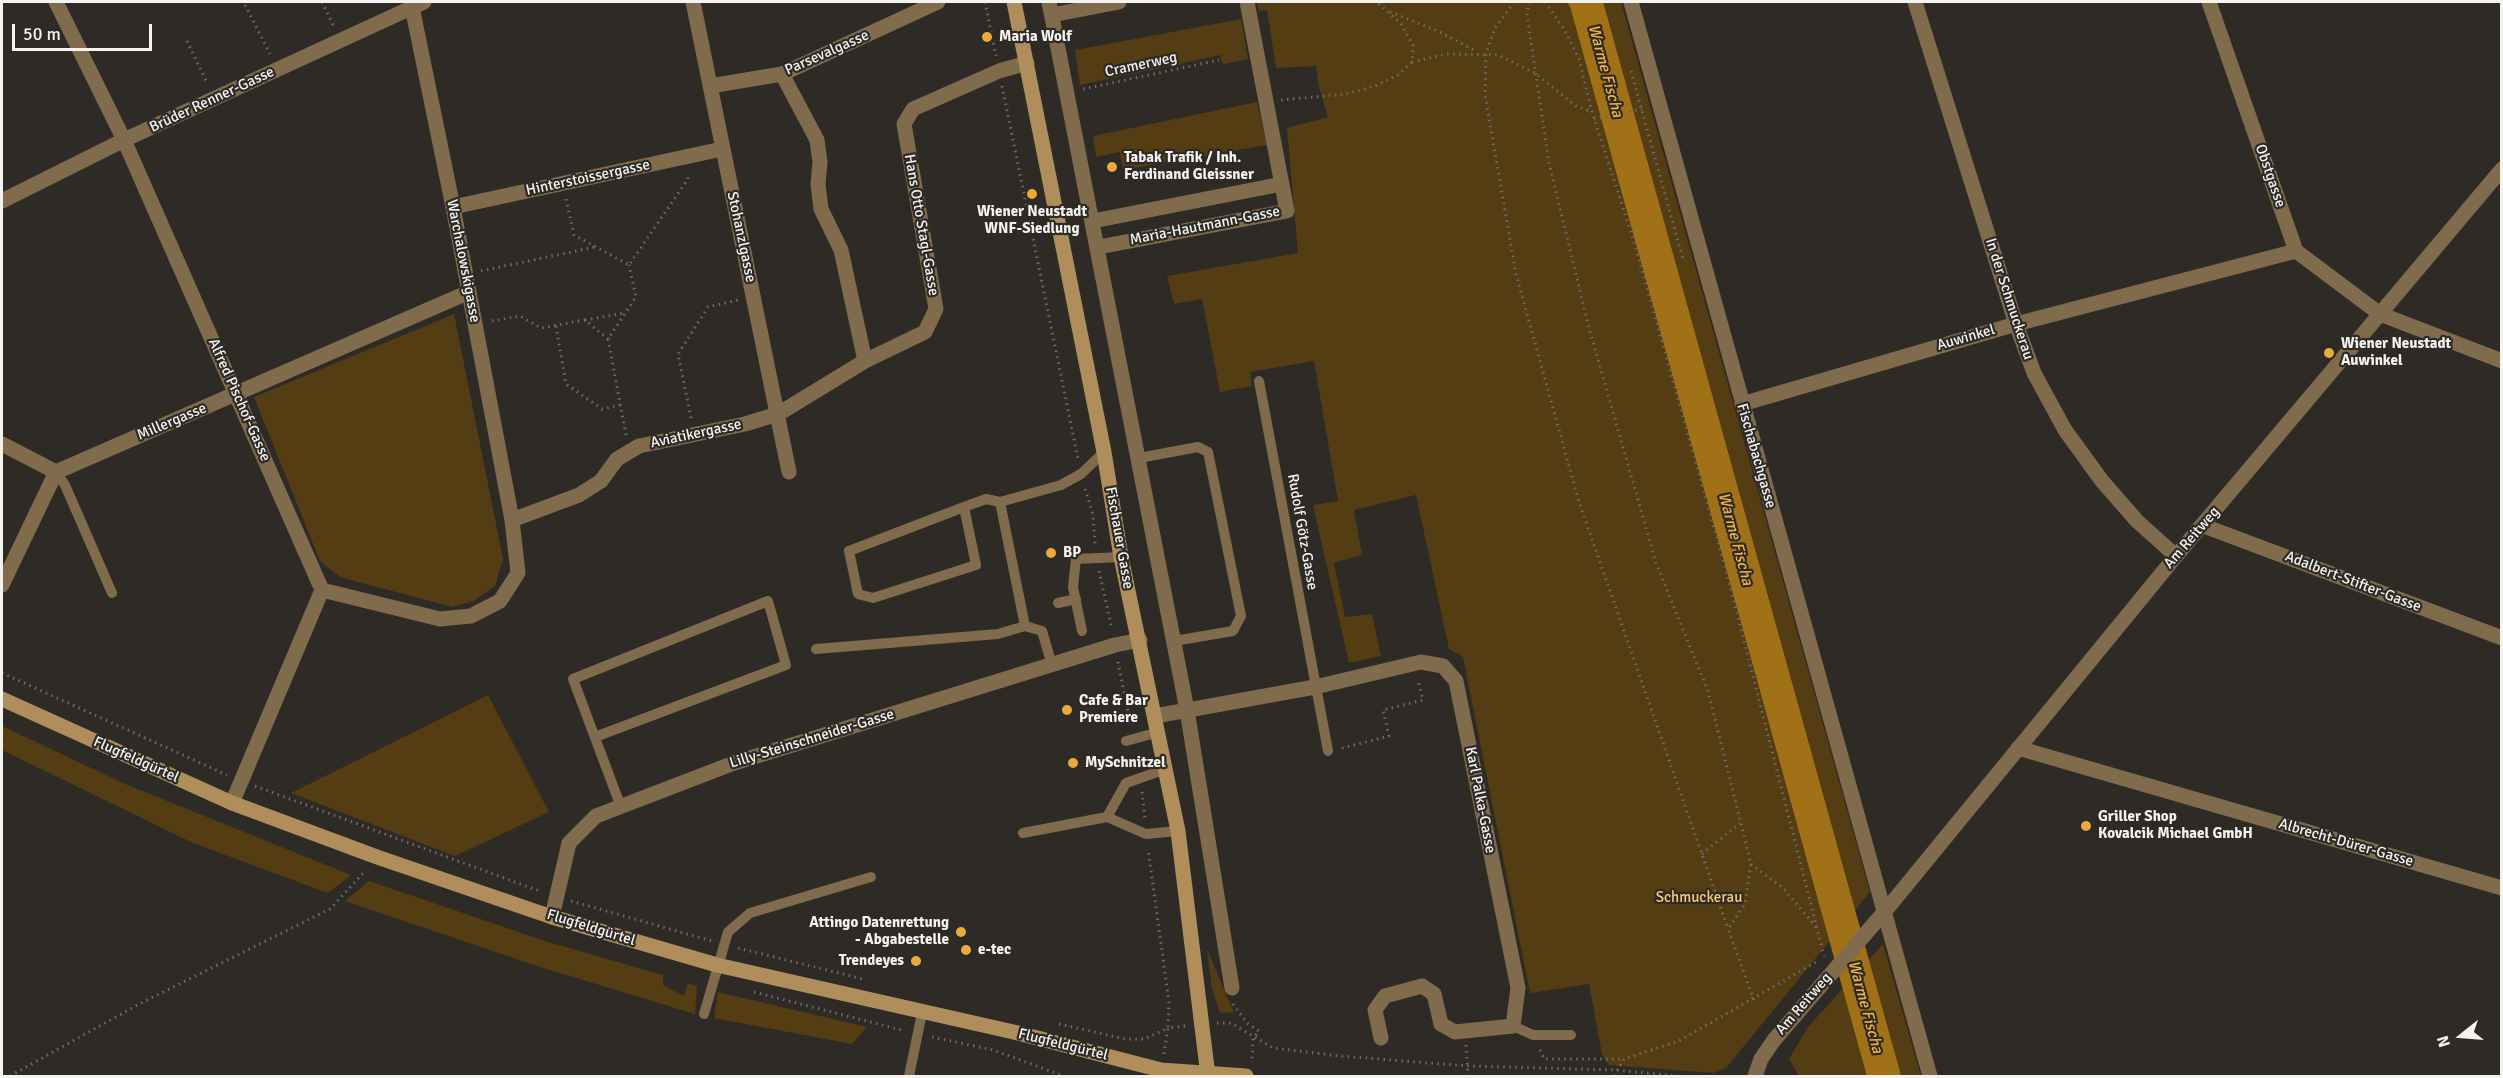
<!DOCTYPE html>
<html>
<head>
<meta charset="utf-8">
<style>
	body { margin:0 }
	#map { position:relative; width:2503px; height:1078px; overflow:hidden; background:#2e2b27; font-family:Signika,sans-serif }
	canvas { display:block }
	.frame { position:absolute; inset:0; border:3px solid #f4f3f0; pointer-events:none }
	.north { position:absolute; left:2431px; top:1006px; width:60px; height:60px; -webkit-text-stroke:4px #2e2b27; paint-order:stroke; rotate:253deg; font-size:16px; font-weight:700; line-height:24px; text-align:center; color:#f4f3f0 }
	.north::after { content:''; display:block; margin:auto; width:21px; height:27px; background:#f4f3f0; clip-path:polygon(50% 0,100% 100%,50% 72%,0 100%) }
	.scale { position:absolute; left:12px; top:24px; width:140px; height:27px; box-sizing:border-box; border:3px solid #f4f3f0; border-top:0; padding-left:8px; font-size:18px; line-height:21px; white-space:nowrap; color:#f4f3f0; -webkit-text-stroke:4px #2e2b27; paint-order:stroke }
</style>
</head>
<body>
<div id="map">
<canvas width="2503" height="1078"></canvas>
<div class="frame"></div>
<div class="north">N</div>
<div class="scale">50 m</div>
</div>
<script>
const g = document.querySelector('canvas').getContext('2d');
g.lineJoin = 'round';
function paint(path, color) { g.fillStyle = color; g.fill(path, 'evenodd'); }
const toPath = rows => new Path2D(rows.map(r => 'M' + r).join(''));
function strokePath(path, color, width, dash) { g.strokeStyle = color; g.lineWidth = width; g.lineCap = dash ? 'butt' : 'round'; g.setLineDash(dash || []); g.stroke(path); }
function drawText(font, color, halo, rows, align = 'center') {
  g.font = font + ' Signika,sans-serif'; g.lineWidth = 4.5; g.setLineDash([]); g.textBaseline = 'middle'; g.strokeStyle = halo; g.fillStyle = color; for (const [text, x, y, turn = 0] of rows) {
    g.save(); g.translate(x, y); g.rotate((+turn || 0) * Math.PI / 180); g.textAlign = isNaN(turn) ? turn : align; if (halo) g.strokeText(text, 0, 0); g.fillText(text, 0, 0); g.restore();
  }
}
paint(toPath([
	[1257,2,1621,2,1870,892,1726,1068,1714,1073,1608,1065,1602,1054,1589,984,1530,993,1463,657,1449,649,1416,495,1354,510,1362,555,1334,563,1345,617,1372,614,1381,656,1349,663,1313,505,1338,501,1314,361,1250,372,1252,386,1220,392,1202,299,1174,304,1167,276,1298,253,1287,128,1328,117,1319,87,1316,66,1276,68,1267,10,1259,11],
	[1241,19,1248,59,1223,64,1220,55,1080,85,1075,50],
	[1257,102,1267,145,1123,170,1120,152,1096,157,1093,136],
	[454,314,503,559,495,586,474,601,452,607,340,577,320,561,254,397],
	[488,695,549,812,455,856,291,793],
	[2,726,125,784,351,875,328,893,193,843,2,750],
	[369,881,545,941,663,975,663,985,684,996,688,983,697,986,695,1014,537,966,345,901],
	[1883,944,1921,1076,1799,1076,1789,1059,1808,1027],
	[1207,949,1227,997,1234,1012,1220,1013,1212,988],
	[718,992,867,1027,852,1044,714,1018]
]), '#543c13');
strokePath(toPath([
	[1570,2,1594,35]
]), '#a17118', 5);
strokePath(toPath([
	[1586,2,1884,1076]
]), '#a17118', 33);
strokePath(toPath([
	[322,2,334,27],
	[985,2,996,56],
	[1514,2,1495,28,1486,53,1485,95,1516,274,1579,502,1728,929],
	[1529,2,1527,15,1549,163,1589,328,1656,563,1708,691,1751,864,1745,904,1728,929,1754,1000],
	[1545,2,1564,29,1579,59,1592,112,1634,242,1727,574,1824,956],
	[245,5,270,54],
	[1390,12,1438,31,1476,51],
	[187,41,207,83],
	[1412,62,1447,54,1498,55,1535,73,1576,106,1592,112],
	[1631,71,1683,259],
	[1002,86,1078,459],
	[1083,89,1219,60],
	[1281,100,1346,94,1375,86,1398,75,1412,62,1413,45,1401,24,1377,2],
	[1594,119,1642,109],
	[566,199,574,235,629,265,688,179,687,174],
	[481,271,595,247],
	[585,320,625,313],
	[492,321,520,316,541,328,585,320,608,339],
	[556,326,566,384,602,409,620,405],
	[691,418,678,354,708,307,738,300],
	[626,435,608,339,636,297,629,265],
	[1085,489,1093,515,1095,544],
	[1099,571,1112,629],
	[1118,662,1131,726],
	[2,673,227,775],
	[1342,748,1389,736,1383,710,1423,700,1418,681],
	[255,786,542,892],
	[1142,792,1145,818],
	[1702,854,1740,823],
	[1751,864,1783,888,1816,927],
	[571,901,712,941],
	[738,948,863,979],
	[754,992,905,1031],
	[1233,1004,1247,1023,1259,1031,1253,1038,1252,1063],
	[1217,1023,1231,1023,1273,1048,1340,1056,1468,1066,1616,1070,1677,1076],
	[1059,1024,1125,1039,1144,1039,1168,1028,1169,1002,1148,849],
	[932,1037,993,1050,1064,1076],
	[1466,1045,1468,1076],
	[1540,1050,1544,1059,1623,1059],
	[1164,1054,1168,1028,1186,1026],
	[10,1076,141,1003,330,909,366,870],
	[1614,1076,1624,1059,1679,1041,1818,961]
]), '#6e6b68', 3, [1.5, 4.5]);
strokePath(toPath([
	[1259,381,1328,751],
	[1139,458,1198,447,1208,452,1241,616,1233,631,1174,641],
	[56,472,65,485,112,593],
	[964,507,849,551,858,594,873,598,976,565,964,507,986,499,1000,502],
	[1058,603,1076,599],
	[1082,631,1073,587,1076,559,1121,557],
	[816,649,998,634,1025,626],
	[1052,665,1042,631,1025,626,1000,502,1061,485,1081,474,1104,452],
	[595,737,786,665,768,601,573,679,621,807],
	[1126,741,1159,732],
	[1107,817,1146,834,1178,831],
	[1023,833,1107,817,1126,783,1166,769],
	[704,1014,728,932,750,913,871,877],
	[1513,1026,1533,1035,1571,1035],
	[909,1076,922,1013]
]), '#806b4c', 10);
strokePath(toPath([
	[56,2,124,140,322,590,232,803],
	[411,2,453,207,512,520],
	[693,2,789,472],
	[1049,2,1187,710,1232,988],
	[1631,2,1930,1076],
	[1915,2,2016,324,2034,373,2065,430,2102,481,2137,521,2176,556],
	[2209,2,2296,251,2380,314,2502,361],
	[1052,15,1119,2],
	[782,74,817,140,820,162,818,184,821,209,841,250,865,361],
	[710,86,782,74,938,2],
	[2,201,124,140,424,2],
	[453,207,722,149],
	[1093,221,1282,184],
	[1099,247,1287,211,1247,2],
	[1742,404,2016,324,2296,251],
	[2,444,56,472],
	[2204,526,2502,638],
	[2,585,56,472,469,292],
	[322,590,440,619,471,616,500,601,518,573,512,520,579,495,601,481,617,459,639,446,745,424,778,414,865,361,925,332,936,309,904,124,913,109,999,71,1027,63],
	[1155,716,1315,687,1421,662,1443,666,1456,681,1518,988,1513,1026,1455,1032,1441,1024,1434,994,1422,986,1385,996,1375,1010,1381,1038],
	[2018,748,2502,888],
	[552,917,569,843,596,816,734,763,1115,645,1140,640],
	[1755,1076,1761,1059,1774,1040,1886,910,2176,556,2502,169]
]), '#806b4c', 15);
strokePath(toPath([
	[1014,2,1104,452,1121,557,1178,831,1208,1076],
	[2,699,232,803,377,857,552,917,717,965,1018,1033,1161,1070,1246,1076]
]), '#af8e5c', 15);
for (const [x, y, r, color] of [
	[987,37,6,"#ebaa39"],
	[1112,167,6,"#ebaa39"],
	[1032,194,6,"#ebaa39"],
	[2329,353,6,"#ebaa39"],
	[1051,553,6,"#ebaa39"],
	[1067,710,6,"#ebaa39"],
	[1073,763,6,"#ebaa39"],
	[2086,826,6,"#ebaa39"],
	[961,932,6,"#ebaa39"],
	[966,950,6,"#ebaa39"],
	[916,961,6,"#ebaa39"]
]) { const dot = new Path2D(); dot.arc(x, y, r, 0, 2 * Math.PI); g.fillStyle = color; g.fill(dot); strokePath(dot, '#2e2b27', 2); }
drawText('bold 15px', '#f4f3f0', '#2e2b27', [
	["Maria Wolf",999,37],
	["Tabak Trafik / Inh.",1124,158],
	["Ferdinand Gleissner",1124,175],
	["Wiener Neustadt",1032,212,"center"],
	["WNF-Siedlung",1032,229,"center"],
	["Wiener Neustadt",2341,344],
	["Auwinkel",2341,361],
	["BP",1063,553],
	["Cafe & Bar",1079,701],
	["Premiere",1079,718],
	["MySchnitzel",1085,763],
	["Griller Shop",2098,817],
	["Kovalcik Michael GmbH",2098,834],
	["Attingo Datenrettung",949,923,"right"],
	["- Abgabestelle",949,940,"right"],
	["e-tec",978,950],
	["Trendeyes",904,961,"right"]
], 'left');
drawText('15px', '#f4f3f0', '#2e2b27', [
	["Parsevalgasse",827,53,-24],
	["Cramerweg",1141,65,-12],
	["Brüder Renner-Gasse",212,100,-25],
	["Obstgasse",2270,176,71],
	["Hinterstoissergasse",588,178,-12],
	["Hans Otto Stagl-Gasse",921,225,80],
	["Maria-Hautmann-Gasse",1205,226,-11],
	["Stohanzlgasse",741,237,78],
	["Warchalowskigasse",463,261,79],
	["In der Schmuckerau",2009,299,72],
	["Auwinkel",1966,338,-16],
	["Alfred Pischof-Gasse",239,400,66],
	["Millergasse",172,422,-23],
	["Aviatikergasse",696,434,-12],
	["Fischabachgasse",1756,456,74],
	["Rudolf Götz-Gasse",1302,532,80],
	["Fischauer Gasse",1119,538,80],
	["Am Reitweg",2192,538,-49],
	["Adalbert-Stifter-Gasse",2353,582,21],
	["Lilly-Steinschneider-Gasse",812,739,-17],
	["Flugfeldgürtel",136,760,24],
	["Karl Palka-Gasse",1480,800,79],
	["Albrecht-Dürer-Gasse",2346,843,16],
	["Flugfeldgürtel",591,928,17],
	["Am Reitweg",1804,1004,-49],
	["Flugfeldgürtel",1063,1045,14]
]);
drawText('15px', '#fec979', '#2e2b27', [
	["Schmuckerau",1699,898]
]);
drawText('italic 16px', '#f3b142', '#2e2b27', [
	["Warme Fischa",1605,71,75],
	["Warme Fischa",1735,539,75],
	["Warme Fischa",1865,1007,75]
]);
</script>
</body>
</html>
